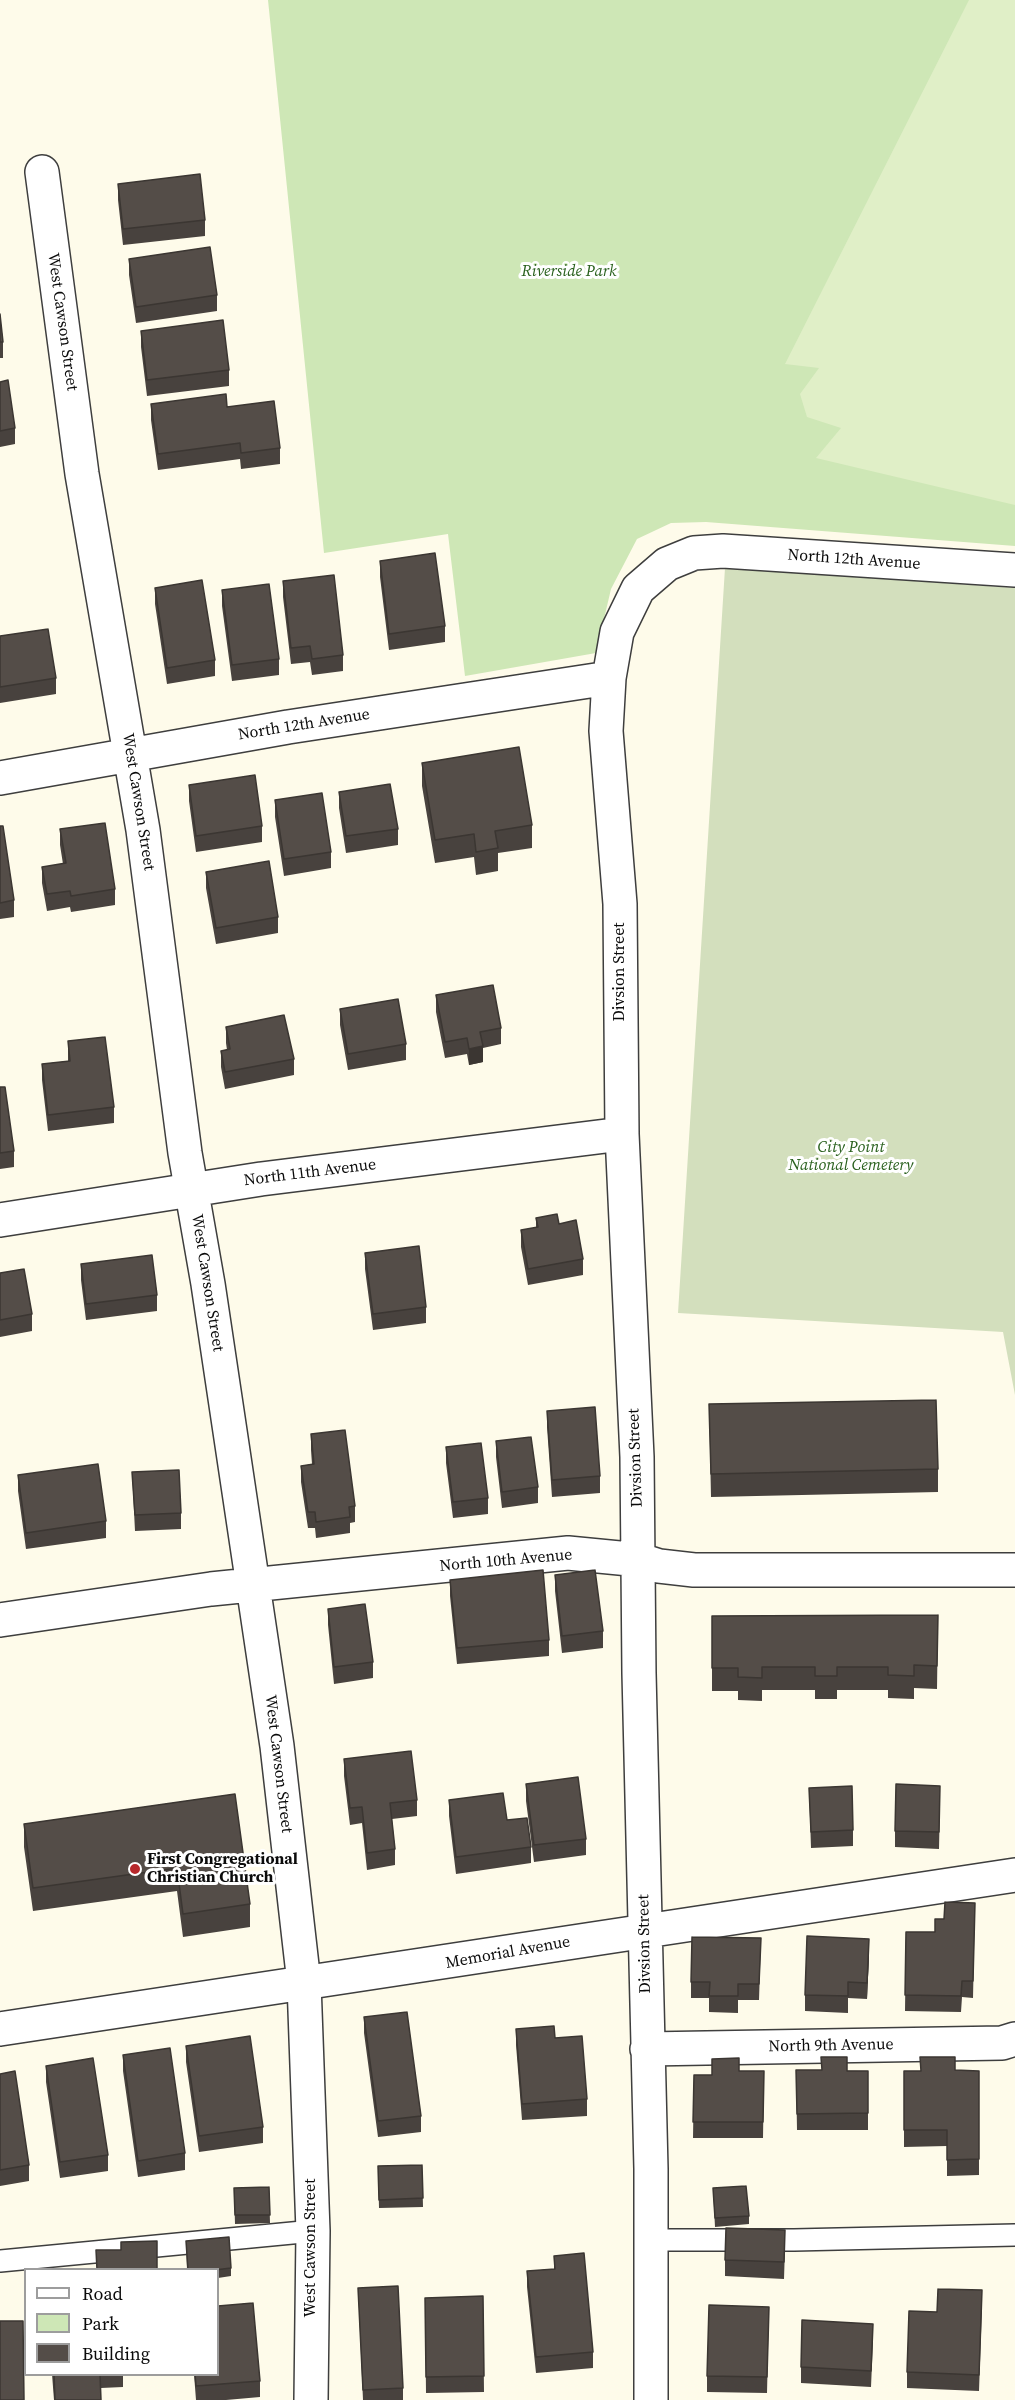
<!DOCTYPE html>
<html>
<head>
<meta charset="utf-8">
<style>
	body { margin:0 }
	#map { position:relative; width:1015px; height:2400px; overflow:hidden; background:#fefbea; font-family:"Source Serif 4",serif }
	canvas { display:block }
	.legend { position:absolute; left:24px; top:2268px; width:195px; height:108px; box-sizing:border-box; background:#fff; border:2px solid #9d9d9d; margin:0; padding:8px 10px; list-style:none; font-size:18px; color:#0b0b0b }
	.legend li { display:flex; align-items:center; gap:12px; height:30px }
	.legend b { width:30px; border:2px solid #9d9d9d }
</style>
</head>
<body>
<div id="map">
<canvas width="1015" height="2400"></canvas>
<ul class="legend">
<li><b style="height:8px;background:#fff"></b>Road</li>
<li><b style="height:16px;background:#cee7b6"></b>Park</li>
<li><b style="height:16px;background:#544d48"></b>Building</li>
</ul>
</div>
<script>
const g = document.querySelector('canvas').getContext('2d');
g.lineJoin = 'round';
function paint(path, color) { g.fillStyle = color; g.fill(path, 'evenodd'); }
const toPath = rows => new Path2D(rows.map(r => 'M' + r).join(''));
function strokePath(path, color, width, dash) { g.strokeStyle = color; g.lineWidth = width; g.lineCap = dash ? 'butt' : 'round'; g.setLineDash(dash || []); g.stroke(path); }
function drawText(font, color, halo, rows, align = 'center') {
  g.font = font + ' "Source Serif 4",serif'; g.lineWidth = 6; g.setLineDash([]); g.textBaseline = 'middle'; g.strokeStyle = halo; g.fillStyle = color; for (const [text, x, y, turn = 0] of rows) {
    g.save(); g.translate(x, y); g.rotate((+turn || 0) * Math.PI / 180); g.textAlign = isNaN(turn) ? turn : align; if (halo) g.strokeText(text, 0, 0); g.fillText(text, 0, 0); g.restore();
  }
}
paint(toPath([
	[268,0,1015,0,1015,546,706,522,671,523,637,539,611,589,596,653,465,676,448,534,324,553]
]), '#cee7b6');
paint(toPath([
	[725,568,1015,588,1015,1395,1003,1332,678,1313]
]), '#d3dfbd');
paint(toPath([
	[969,0,1015,0,1015,505,816,458,841,428,807,417,800,394,819,368,785,364]
]), '#e0efc7');
const service = toPath([
	[651,2240,794,2240,1015,2235],
	[0,2261,313,2231]
]);
const minor = toPath([
	[42,172,82,474,143,830,185,1153,208,1284,277,1746,304,1983,313,2231,311,2400],
	[0,778,288,727,609,678],
	[0,1220,261,1179,622,1134],
	[0,1620,211,1589,568,1553,640,1560,659,1566,694,1570,1015,1570],
	[0,2029,1015,1875],
	[647,2049,1002,2043,1015,2039],
	[651,2400,651,2169,639,1673,637,1457,622,1134,620,904,606,731,609,678,617,632,638,589,667,564,694,553,723,551,1015,570]
]);
strokePath(service, '#3e3e3e', 24);
strokePath(minor, '#3e3e3e', 36);
strokePath(service, '#fff', 21);
strokePath(minor, '#fff', 33);
paint(toPath([
	[118,184,205,220,205,236,123,245,118,200],
	[129,259,217,295,217,311,136,323,129,275],
	[0,314,3,342,3,358,0,358],
	[141,331,229,370,229,386,147,396,141,347],
	[0,382,15,428,15,444,0,447],
	[151,404,227,407,280,448,280,464,241,469,240,459,158,470,151,420],
	[380,561,445,626,445,642,389,650,380,577],
	[283,581,343,655,343,671,312,675,310,662,291,664,283,597],
	[155,588,215,660,215,676,167,684,155,604],
	[222,590,279,659,279,675,232,681,222,606],
	[0,636,56,678,56,694,0,703],
	[422,763,532,825,532,848,498,853,498,871,476,875,474,857,435,863,422,786],
	[189,785,262,826,262,842,196,852,189,801],
	[339,792,398,829,398,845,346,853,339,808],
	[275,800,331,852,331,868,284,876,275,817],
	[0,826,14,900,14,917,0,919],
	[60,829,115,889,115,905,71,912,70,907,47,911,42,883,42,867,63,864,60,845],
	[206,872,278,917,278,933,216,944,206,888],
	[436,995,501,1028,501,1044,483,1048,483,1062,469,1065,467,1054,445,1058,436,1012],
	[340,1009,406,1044,406,1060,348,1070,340,1025],
	[226,1027,294,1059,294,1075,225,1089,221,1067,221,1051,227,1050,226,1043],
	[68,1041,114,1107,114,1123,48,1131,42,1080,42,1064,68,1061],
	[0,1087,14,1151,14,1167,0,1169],
	[536,1218,559,1224,583,1259,583,1275,528,1285,521,1247,521,1230,536,1228],
	[365,1253,426,1307,426,1323,373,1330,365,1269],
	[81,1264,157,1295,157,1311,86,1320,81,1280],
	[0,1273,32,1314,32,1331,0,1337],
	[709,1404,938,1469,938,1492,711,1497],
	[547,1411,600,1476,600,1493,552,1497,547,1427],
	[311,1434,355,1506,355,1522,350,1523,350,1533,316,1538,315,1528,308,1528,301,1482,301,1466,312,1464,311,1450],
	[496,1441,538,1487,538,1503,502,1508,496,1457],
	[446,1447,488,1498,488,1514,453,1518,446,1463],
	[132,1472,181,1513,181,1529,135,1531],
	[18,1475,106,1521,106,1538,26,1549,18,1491],
	[555,1575,603,1631,603,1648,562,1653,555,1591],
	[450,1580,549,1640,549,1656,457,1664,450,1596],
	[328,1609,373,1662,373,1678,334,1684,328,1625],
	[938,1615,937,1689,914,1688,914,1699,888,1698,888,1690,837,1690,837,1699,815,1699,815,1690,762,1690,762,1701,738,1700,738,1691,712,1691,712,1616],
	[344,1759,417,1800,417,1816,392,1819,395,1849,395,1865,367,1870,362,1823,350,1825,344,1776],
	[526,1784,586,1839,586,1855,534,1862,526,1801],
	[809,1788,853,1830,853,1846,811,1848],
	[235,1794,250,1904,250,1927,183,1937,177,1891,33,1911,24,1847,24,1824],
	[449,1800,507,1820,531,1847,531,1863,456,1874,449,1816],
	[940,1802,939,1849,895,1847,895,1831],
	[975,1903,973,1998,962,1997,961,2012,905,2011,906,1932,935,1932,944,1919],
	[761,1938,759,2000,738,2000,738,2013,709,2012,709,1998,691,1998,691,1982],
	[869,1955,867,1999,848,1998,848,2013,805,2011,805,1995],
	[364,2017,421,2116,421,2132,378,2137,364,2033],
	[516,2029,587,2099,587,2116,522,2120,516,2045],
	[186,2046,263,2127,263,2143,199,2152,186,2062],
	[123,2055,185,2153,185,2170,138,2177,123,2071],
	[46,2066,108,2155,108,2171,60,2178,46,2082],
	[796,2070,868,2071,868,2130,797,2130],
	[739,2071,764,2071,763,2138,693,2138,694,2075,712,2075],
	[904,2071,979,2071,979,2175,947,2176,947,2146,904,2147],
	[0,2074,29,2165,29,2181,0,2186],
	[422,2165,423,2207,379,2208,378,2166],
	[269,2187,270,2223,235,2224,234,2188],
	[713,2188,749,2216,749,2224,715,2227],
	[186,2241,231,2268,231,2276,218,2278,218,2270,187,2270],
	[785,2247,784,2279,725,2276,725,2260],
	[554,2256,593,2352,593,2368,536,2373,527,2287,527,2271,554,2269],
	[358,2288,403,2388,403,2400,363,2400],
	[483,2296,484,2392,426,2393,425,2298],
	[982,2306,979,2391,907,2388,907,2372,937,2312],
	[769,2307,767,2393,707,2392,707,2376],
	[873,2340,871,2387,801,2383,801,2367],
	[52,2374,123,2374,123,2387,101,2388,101,2400,54,2400],
	[194,2374,218,2374,260,2381,260,2397,226,2400,196,2400]
]), '#48423e');
paint(toPath([
	[483,1046,483,1062,469,1065,469,1049],
	[869,1939,869,1955,867,1999,867,1983]
]), '#3b3632');
const building = toPath([
	[200,174,205,220,123,229,118,184,200,174],
	[210,247,217,295,136,307,129,259,210,247],
	[0,314,3,342,0,342,0,314],
	[223,320,229,370,147,380,141,331,223,320],
	[8,380,15,428,0,431,0,382,8,380],
	[226,394,227,407,274,401,280,448,241,453,240,443,158,454,151,404,226,394],
	[435,553,445,626,389,634,380,561,435,553],
	[334,575,343,655,312,659,310,646,291,648,283,581,334,575],
	[202,580,215,660,167,668,155,588,202,580],
	[269,584,279,659,232,665,222,590,269,584],
	[48,629,56,678,0,687,0,636,48,629],
	[519,747,532,825,495,831,498,848,476,852,474,834,435,840,422,763,519,747],
	[255,775,262,826,196,836,189,785,255,775],
	[390,784,398,829,346,836,339,792,390,784],
	[322,793,331,852,284,859,275,800,322,793],
	[105,823,115,889,71,896,70,891,47,894,42,867,66,863,60,829,105,823],
	[0,826,3,826,14,900,0,903,0,826],
	[269,861,278,917,216,928,206,872,269,861],
	[493,985,501,1028,480,1032,483,1046,469,1049,467,1038,445,1042,436,995,493,985],
	[398,999,406,1044,348,1054,340,1009,398,999],
	[284,1015,294,1059,225,1072,221,1051,230,1049,226,1027,284,1015],
	[105,1037,114,1107,48,1115,42,1064,70,1061,68,1041,105,1037],
	[0,1087,5,1087,14,1151,0,1153,0,1087],
	[557,1214,559,1224,576,1220,583,1259,528,1269,521,1230,538,1227,536,1218,557,1214],
	[419,1246,426,1307,373,1314,365,1253,419,1246],
	[152,1255,157,1295,86,1304,81,1264,152,1255],
	[24,1269,32,1314,0,1320,0,1273,24,1269],
	[936,1400,938,1469,711,1474,709,1404,936,1400],
	[595,1407,600,1476,552,1480,547,1411,595,1407],
	[345,1430,355,1506,349,1507,350,1517,316,1522,315,1512,308,1512,301,1466,314,1464,311,1434,345,1430],
	[531,1437,538,1487,502,1492,496,1441,531,1437],
	[481,1443,488,1498,453,1502,446,1447,481,1443],
	[98,1464,106,1521,26,1533,18,1475,98,1464],
	[179,1470,181,1513,135,1515,132,1472,179,1470],
	[543,1570,549,1640,457,1648,450,1580,543,1570],
	[595,1570,603,1631,562,1636,555,1575,595,1570],
	[365,1604,373,1662,334,1667,328,1609,365,1604],
	[938,1615,937,1666,914,1665,914,1676,888,1675,888,1667,837,1667,837,1676,815,1676,815,1667,762,1667,762,1678,738,1677,738,1668,712,1668,712,1616,938,1615],
	[411,1751,417,1800,390,1803,395,1849,367,1853,362,1807,350,1808,344,1759,411,1751],
	[578,1777,586,1839,534,1845,526,1784,578,1777],
	[896,1784,940,1786,939,1832,895,1831,896,1784],
	[852,1786,853,1830,811,1832,809,1788,852,1786],
	[503,1793,507,1820,527,1818,531,1847,456,1857,449,1800,503,1793],
	[235,1794,250,1904,183,1914,177,1868,33,1888,24,1824,235,1794],
	[945,1902,975,1903,973,1981,962,1981,961,1996,905,1995,906,1932,935,1932,935,1919,944,1919,945,1902],
	[807,1936,869,1939,867,1983,848,1982,848,1996,805,1995,807,1936],
	[692,1937,761,1938,759,1984,738,1984,738,1996,709,1996,710,1982,691,1982,692,1937],
	[407,2012,421,2116,378,2121,364,2017,407,2012],
	[554,2026,555,2038,582,2036,587,2099,522,2104,516,2029,554,2026],
	[250,2036,263,2127,199,2136,186,2046,250,2036],
	[170,2048,185,2153,138,2161,123,2055,170,2048],
	[821,2057,847,2057,847,2071,868,2071,868,2113,797,2114,796,2070,822,2070,821,2057],
	[920,2057,955,2057,955,2070,979,2071,979,2159,947,2160,947,2130,904,2130,904,2071,921,2071,920,2057],
	[93,2058,108,2155,60,2162,46,2066,93,2058],
	[739,2058,739,2071,764,2071,763,2122,693,2122,694,2075,712,2075,712,2059,739,2058],
	[15,2071,29,2165,0,2170,0,2074,15,2071],
	[422,2165,423,2198,379,2200,378,2166,422,2165],
	[746,2186,749,2216,715,2218,713,2188,746,2186],
	[269,2187,270,2215,235,2215,234,2188,269,2187],
	[726,2228,785,2230,784,2262,725,2260,726,2228],
	[229,2237,231,2268,215,2270,188,2270,186,2241,229,2237],
	[157,2241,157,2270,97,2270,96,2250,121,2250,121,2242,157,2241],
	[584,2253,593,2352,536,2357,527,2271,555,2269,554,2256,584,2253],
	[398,2286,403,2388,363,2390,358,2288,398,2286],
	[938,2289,982,2290,979,2375,907,2372,909,2311,937,2312,938,2289],
	[483,2296,484,2376,426,2377,425,2298,483,2296],
	[253,2303,260,2381,196,2386,195,2374,218,2374,218,2306,253,2303],
	[709,2305,769,2307,767,2377,707,2376,709,2305],
	[802,2320,873,2324,871,2371,801,2367,802,2320],
	[0,2321,23,2321,24,2400,0,2400,0,2321],
	[54,2374,100,2374,101,2400,55,2400,54,2374]
]);
paint(building, '#544d48');
strokePath(building, '#3b3632', 1.5);
for (const [x, y, r, color] of [
	[135,1869,6,"#b7282b"]
]) { const dot = new Path2D(); dot.arc(x, y, r, 0, 2 * Math.PI); g.fillStyle = color; g.fill(dot); strokePath(dot, '#fff', 2); }
drawText('italic 16px', '#2a611e', '#fff', [
	["Riverside Park",569,272],
	["City Point",851,1148],
	["National Cemetery",851,1166]
]);
drawText('16px', '#0b0b0b', '#fff', [
	["West Cawson Street",62,322,82],
	["North 12th Avenue",854,560,4],
	["North 12th Avenue",304,725,-9],
	["West Cawson Street",138,802,81],
	["Divsion Street",620,972,-90],
	["North 11th Avenue",310,1173,-7],
	["West Cawson Street",207,1283,81],
	["Divsion Street",636,1458,-92],
	["North 10th Avenue",506,1561,-5],
	["West Cawson Street",278,1764,83],
	["Divsion Street",645,1944,-91],
	["Memorial Avenue",508,1953,-10],
	["North 9th Avenue",831,2046,-1],
	["West Cawson Street",311,2248,-90]
]);
drawText('bold 16px', '#0b0b0b', '#fff', [
	["First Congregational",147,1860],
	["Christian Church",147,1878]
], 'left');
</script>
</body>
</html>
